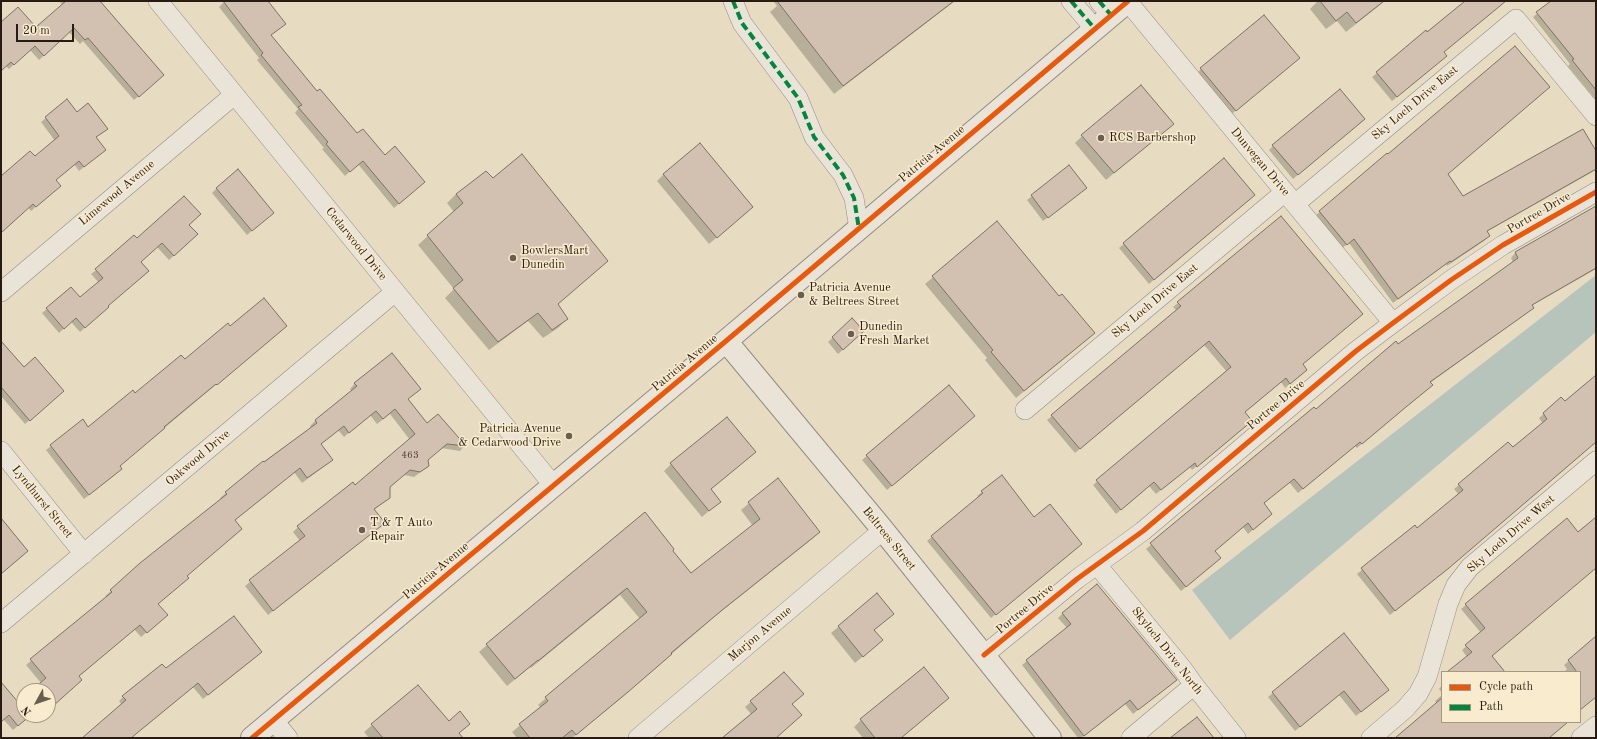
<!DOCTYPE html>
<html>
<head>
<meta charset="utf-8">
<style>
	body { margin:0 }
	#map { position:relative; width:1597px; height:739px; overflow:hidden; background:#e7dbc2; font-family:"Old Standard TT",serif }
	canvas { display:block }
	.frame { position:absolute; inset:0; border:2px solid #271b13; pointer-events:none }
	.legend { position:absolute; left:1441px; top:671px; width:140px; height:52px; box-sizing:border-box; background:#f9ebce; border:1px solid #a59883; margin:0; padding:5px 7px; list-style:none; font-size:12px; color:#271b13 }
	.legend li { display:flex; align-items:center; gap:8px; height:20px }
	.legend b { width:20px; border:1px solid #a59883 }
	.north { position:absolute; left:16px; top:683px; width:40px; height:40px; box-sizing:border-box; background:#f9ebce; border:1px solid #a59883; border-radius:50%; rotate:230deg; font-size:11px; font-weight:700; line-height:16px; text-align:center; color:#271b13 }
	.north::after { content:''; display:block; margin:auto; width:14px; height:18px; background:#6a5e50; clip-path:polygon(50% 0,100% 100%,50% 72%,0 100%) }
	.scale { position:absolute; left:16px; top:24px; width:58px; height:18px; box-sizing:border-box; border:2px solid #271b13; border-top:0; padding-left:5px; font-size:12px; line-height:14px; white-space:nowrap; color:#271b13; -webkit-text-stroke:3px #f9ebce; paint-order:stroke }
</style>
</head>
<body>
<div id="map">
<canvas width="1597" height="739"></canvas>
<div class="frame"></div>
<ul class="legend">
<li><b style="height:5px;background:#e8590c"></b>Cycle path</li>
<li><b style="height:5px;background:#00873e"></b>Path</li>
</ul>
<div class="north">N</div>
<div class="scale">20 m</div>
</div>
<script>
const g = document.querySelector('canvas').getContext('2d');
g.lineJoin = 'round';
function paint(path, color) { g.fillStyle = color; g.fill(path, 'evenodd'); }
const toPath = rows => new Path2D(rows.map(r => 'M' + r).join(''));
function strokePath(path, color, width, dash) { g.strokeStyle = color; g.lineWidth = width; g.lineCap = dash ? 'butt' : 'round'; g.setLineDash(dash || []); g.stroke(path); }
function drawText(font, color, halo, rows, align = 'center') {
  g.font = font + ' "Old Standard TT",serif'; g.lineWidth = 3; g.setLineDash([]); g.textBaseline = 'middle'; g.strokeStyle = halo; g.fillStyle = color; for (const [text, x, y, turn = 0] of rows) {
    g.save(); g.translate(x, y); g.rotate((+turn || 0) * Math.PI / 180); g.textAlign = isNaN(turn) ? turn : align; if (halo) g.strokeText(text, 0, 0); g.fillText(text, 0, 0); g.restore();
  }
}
paint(toPath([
	[1596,275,1596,332,1230,640,1192,590]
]), '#b7c4bc');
paint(toPath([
	[59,1,98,1,158,80,134,100,83,41,80,44,69,32,39,60,30,50,9,69,6,66,1,70,1,24,36,28,63,5],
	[223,1,267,1,280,28,270,36,317,92,357,135,419,186,394,208,358,164,345,176,322,149,324,148,295,113,298,109,257,60,259,58,219,7,224,2],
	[773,1,955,1,834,94,770,12,777,6],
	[1318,1,1385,1,1346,32,1337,21,1326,29,1310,9],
	[1466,1,1504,1,1443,52,1441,60,1392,101,1372,77],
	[1552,1,1596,1,1596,100,1568,66,1570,64,1533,17],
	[1292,64,1228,117,1194,76,1201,69],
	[67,101,77,114,102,133,95,138,105,150,79,171,74,164,55,180,55,190,31,211,28,207,1,232,1,196,35,158,55,141,41,122],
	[1364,119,1293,179,1269,150,1273,146],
	[1165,130,1106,180,1075,143,1082,136],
	[1596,153,1596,170,1486,232,1489,236,1484,241,1447,266,1446,264,1393,303,1349,243,1342,248,1315,216,1387,154,1447,174,1463,197],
	[1224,159,1254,195,1149,284,1119,248],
	[1069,167,1081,192,1043,221,1027,200],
	[664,174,752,207,709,244,657,181],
	[217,188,268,217,247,235,212,193],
	[456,194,607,261,557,304,567,319,558,328,543,338,528,321,489,350,445,298,454,289,418,245,454,212,447,203],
	[1596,207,1596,269,1531,306,1528,312,1430,383,1400,412,1357,448,1355,446,1298,493,1289,482,1263,504,1267,518,1248,534,1243,527,1214,551,1215,562,1181,591,1146,549,1314,408,1315,410,1398,345,1513,262,1511,258,1515,253],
	[1281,217,1302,365,1302,374,1285,388,1281,382,1244,413,1246,425,1192,470,1190,467,1156,494,1149,486,1116,514,1093,485,1227,372,1204,345,1075,453,1047,420,1177,311,1173,307,1178,303],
	[997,223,1086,340,1016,398,985,360,987,358,925,284],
	[188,225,192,239,169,260,157,247,140,262,107,306,108,307,80,332,71,322,59,333,42,313,71,289,79,299,99,283,91,274,137,239],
	[852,320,858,336,838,354,828,342],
	[230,328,281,330,118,467,116,474,84,499,46,450,83,421,88,428],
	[1,348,24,369,59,395,25,424,1,396],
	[1596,377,1596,442,1461,557,1390,615,1357,574,1414,526,1417,530,1459,495,1454,489,1508,443,1513,449,1543,424,1539,418,1561,399,1565,403],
	[355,383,407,400,427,425,438,416,464,446,460,451,441,448,427,460,428,465,422,471,414,477,404,475,389,488,389,498,374,510,384,523,268,615,245,586,300,541,293,532,298,527,355,486,410,440,390,414,377,424,370,415,344,437,338,430,320,445,331,460,326,465,302,483,294,472,234,521,186,576,188,578,157,604,161,620,141,637,134,629,78,677,81,680,48,710,48,691,32,691,41,683,26,665,107,597,105,596,111,591,141,564,221,500,220,498,226,493,263,462,311,428,310,426,315,421,352,392,350,389],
	[949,387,969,421,887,490,862,460],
	[755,452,710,490,720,501,702,517,664,471,671,464],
	[1002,477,1034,519,1077,548,991,618,927,541,979,498,977,496,982,492],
	[778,479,819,532,812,539,713,618,620,699,572,738,566,738,564,736,562,738,517,738,512,732,541,708,538,705,546,698,640,619,620,595,531,668,530,667,507,686,479,652,487,645,645,513,672,551,691,574,753,526,741,510],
	[1596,518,1596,567,1491,656,1504,672,1453,672,1467,657,1462,650,1481,633,1461,609,1466,605,1578,533],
	[877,595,893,614,873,631,874,647,855,663,831,633],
	[1063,613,1171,684,1133,714,1125,704,1081,738,1078,738,1022,665,1067,628,1058,618],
	[1344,635,1384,694,1356,716,1339,695,1295,731,1268,697],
	[1591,642,1596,648,1596,695,1580,709,1580,672,1564,672,1567,669,1564,665],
	[256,657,203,699,193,687,131,738,83,738,122,705,119,701,123,697,166,670],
	[784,673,791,704,775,738,723,738,751,714,745,707],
	[1,685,18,703,24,698,24,715,30,715,13,730,3,719,1,721],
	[1442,685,1442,693,1439,689],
	[1442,695,1442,722,1565,722,1548,738,1396,738,1437,704,1435,701],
	[948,698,901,738,863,738,854,727,861,720],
	[448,723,469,724,453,738,369,738,364,732,372,725]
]), '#0003');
const building = toPath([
	[66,1,100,1,164,75,139,97,88,38,85,40,74,28,44,56,35,46,14,65,11,62,1,71,1,22,18,7,36,27,66,1],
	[223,1,268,1,286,24,271,35,317,91,320,89,357,133,363,129,385,155,395,146,425,182,399,204,363,161,350,172,326,144,328,142,298,107,302,105,261,55,263,53,223,1],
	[777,1,954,1,843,86,777,1],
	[1320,1,1384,1,1356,23,1347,12,1336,21,1320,1],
	[1465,1,1506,1,1444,52,1447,56,1397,97,1376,72,1426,30,1427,32,1465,1],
	[1551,1,1596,1,1596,90,1572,60,1574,59,1536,12,1551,1],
	[1264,15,1300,58,1236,111,1200,68,1264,15],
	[1515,46,1550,87,1448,174,1463,196,1583,129,1596,151,1596,169,1487,231,1490,236,1451,262,1450,261,1398,299,1354,239,1347,245,1319,211,1387,153,1388,154,1515,46],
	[1141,85,1174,124,1114,173,1081,135,1141,85],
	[1340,89,1365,119,1298,175,1272,145,1340,89],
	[67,99,77,112,88,103,108,129,96,137,106,150,84,167,79,161,56,180,61,186,36,207,33,204,1,233,1,176,30,151,35,156,59,136,45,117,67,99],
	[700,143,753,207,717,238,663,174,700,143],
	[522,154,608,261,558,304,568,319,552,330,538,313,498,342,453,288,463,280,427,235,463,203,456,194,486,171,493,178,522,154],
	[1224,158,1255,195,1154,280,1123,243,1224,158],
	[1069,165,1087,188,1048,218,1031,195,1069,165],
	[238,169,274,213,252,231,216,188,238,169],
	[184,196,201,214,189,225,198,234,174,256,162,243,141,262,149,271,108,306,109,307,85,328,76,318,64,329,46,308,71,287,80,297,103,278,95,269,134,235,137,238,184,196],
	[1596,206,1596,268,1532,305,1534,308,1430,382,1433,385,1406,407,1362,444,1360,442,1303,489,1294,479,1264,503,1272,514,1253,530,1248,523,1215,551,1221,558,1186,587,1150,543,1314,407,1316,409,1396,341,1398,344,1518,258,1515,252,1596,206],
	[1281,216,1363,314,1303,364,1307,370,1290,384,1286,378,1245,412,1252,421,1197,467,1195,463,1161,490,1154,482,1121,510,1096,480,1231,367,1209,341,1080,449,1051,415,1181,306,1177,302,1281,216],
	[997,221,1059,296,1062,294,1095,333,1024,391,991,352,993,350,932,276,997,221],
	[264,298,287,326,217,385,216,384,164,427,165,428,120,466,122,469,89,495,50,445,83,419,88,427,133,390,135,393,181,355,185,359,228,323,230,326,264,298],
	[852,318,864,331,843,350,832,337,852,318],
	[1,341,24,367,35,357,64,391,30,421,1,387,1,341],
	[392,353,421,389,408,399,427,423,438,414,466,446,447,444,428,460,429,466,420,472,410,470,390,487,390,498,374,509,385,523,273,611,249,580,305,536,297,526,353,482,355,485,415,434,395,409,383,419,376,411,349,433,344,426,321,444,333,460,307,478,300,468,235,520,242,529,187,576,189,578,158,604,168,615,147,633,140,625,79,676,82,680,53,706,48,700,48,691,31,691,46,678,30,659,112,592,110,590,140,563,227,494,225,492,263,461,264,462,317,423,315,420,357,386,354,383,392,353],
	[1596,375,1596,442,1449,568,1395,611,1361,568,1415,525,1417,528,1463,490,1458,484,1508,442,1513,447,1547,419,1543,413,1561,397,1565,401,1596,375],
	[949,385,975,416,892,486,866,455,949,385],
	[727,417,756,452,711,489,721,502,709,511,670,463,727,417],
	[1002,475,1034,517,1050,504,1082,544,996,615,931,536,983,493,981,491,1002,475],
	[778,478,820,532,721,611,671,653,672,654,628,692,576,735,572,730,562,738,530,738,519,724,548,701,545,697,647,612,627,588,538,661,538,660,515,679,486,644,645,512,674,549,673,551,691,573,760,519,748,502,778,478],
	[1596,517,1596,568,1492,656,1505,672,1447,672,1472,652,1465,645,1485,628,1465,604,1567,518,1578,532,1596,517],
	[1,518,28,551,1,574,1,518],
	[1097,584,1177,680,1138,710,1130,700,1084,736,1026,660,1071,624,1062,613,1097,584],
	[877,593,894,614,874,630,883,640,863,657,838,626,877,593],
	[234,616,262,652,208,695,198,683,131,738,82,738,126,700,122,696,162,664,166,668,234,616],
	[1344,633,1389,690,1361,712,1344,691,1300,727,1272,692,1344,633],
	[1596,636,1596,697,1580,710,1580,672,1577,672,1568,660,1596,636],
	[924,667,949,698,901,738,875,738,860,719,924,667],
	[784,672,804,694,792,704,802,715,776,738,722,738,757,709,750,701,784,672],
	[1,682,18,702,24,697,24,715,31,715,18,726,9,715,1,722,1,682],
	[418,685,449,721,460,711,470,724,459,733,463,738,383,738,371,724,418,685],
	[1442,698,1442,722,1568,722,1549,738,1395,738,1442,698],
	[1197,717,1214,738,1170,738,1197,717]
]);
paint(building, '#d2c1b0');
strokePath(building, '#7a7266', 1);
const minor = toPath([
	[158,1,554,486],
	[733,1,742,23,798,98,814,137,843,175,854,198,859,229],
	[1071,1,1095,29],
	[1099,1,1111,15],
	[1128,2,1393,323],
	[1295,204,1516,19,1596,116],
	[1,292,234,95],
	[1025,410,1285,192],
	[1,451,84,554],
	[1097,565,1182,668,1194,685,1236,738],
	[1,623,395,292],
	[984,655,1077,579,1143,531,1356,351,1393,323,1451,280,1503,245,1596,192],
	[273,720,288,738],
	[638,738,883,530],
	[1131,738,1194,685],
	[1371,738,1405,709,1418,694,1427,677,1448,604,1456,585,1470,567,1596,461],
	[1581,738,1596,726]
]);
const tertiary = toPath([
	[726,341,883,530,1050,738],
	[252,738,726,341,1128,1]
]);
strokePath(minor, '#948c7d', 20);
strokePath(tertiary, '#948c7d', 24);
strokePath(minor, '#eae4d8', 19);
strokePath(tertiary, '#eae4d8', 22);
strokePath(toPath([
	[733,1,742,23,798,98,814,137,843,175,854,198,859,229],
	[1071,1,1095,29],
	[1099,1,1111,15]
]), '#00873e', 4, [8, 4]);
strokePath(toPath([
	[984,655,1077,579,1143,531,1356,351,1393,323,1451,280,1503,245,1596,192],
	[252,738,726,341,1128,1]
]), '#e8590c', 5);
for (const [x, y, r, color] of [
	[1101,138,4,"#6a5e50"],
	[513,258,4,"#6a5e50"],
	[801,295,4,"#6a5e50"],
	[851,334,4,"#6a5e50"],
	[569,436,4,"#6a5e50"],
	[362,530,4,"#6a5e50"]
]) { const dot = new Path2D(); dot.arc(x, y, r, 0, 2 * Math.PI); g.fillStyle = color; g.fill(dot); strokePath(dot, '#f9ebce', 1.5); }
drawText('10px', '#52443a', null, [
	["463",410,455]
]);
drawText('12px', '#271b13', '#f9ebce', [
	["Sky Loch Drive East",1415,103,-40],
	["Patricia Avenue",932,154,-40],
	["Dunvegan Drive",1260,162,50],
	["Limewood Avenue",117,193,-40],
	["Portree Drive",1539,213,-30],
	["Cedarwood Drive",356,244,51],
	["Sky Loch Drive East",1155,301,-40],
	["Patricia Avenue",685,363,-40],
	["Portree Drive",1276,405,-40],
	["Oakwood Drive",198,458,-40],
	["Lyndhurst Street",42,502,51],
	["Sky Loch Drive West",1511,534,-41],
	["Beltrees Street",889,539,51],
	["Patricia Avenue",436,571,-40],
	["Portree Drive",1025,609,-40],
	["Marjon Avenue",760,634,-40],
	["Skyloch Drive North",1167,651,52]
]);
drawText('12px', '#271b13', '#f9ebce', [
	["RCS Barbershop",1109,138],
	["BowlersMart",521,251],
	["Dunedin",521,265],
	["Patricia Avenue",809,288],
	["& Beltrees Street",809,302],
	["Dunedin",859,327],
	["Fresh Market",859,341],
	["Patricia Avenue",561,429,"right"],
	["& Cedarwood Drive",561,443,"right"],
	["T & T Auto",370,523],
	["Repair",370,537]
], 'left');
</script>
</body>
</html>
